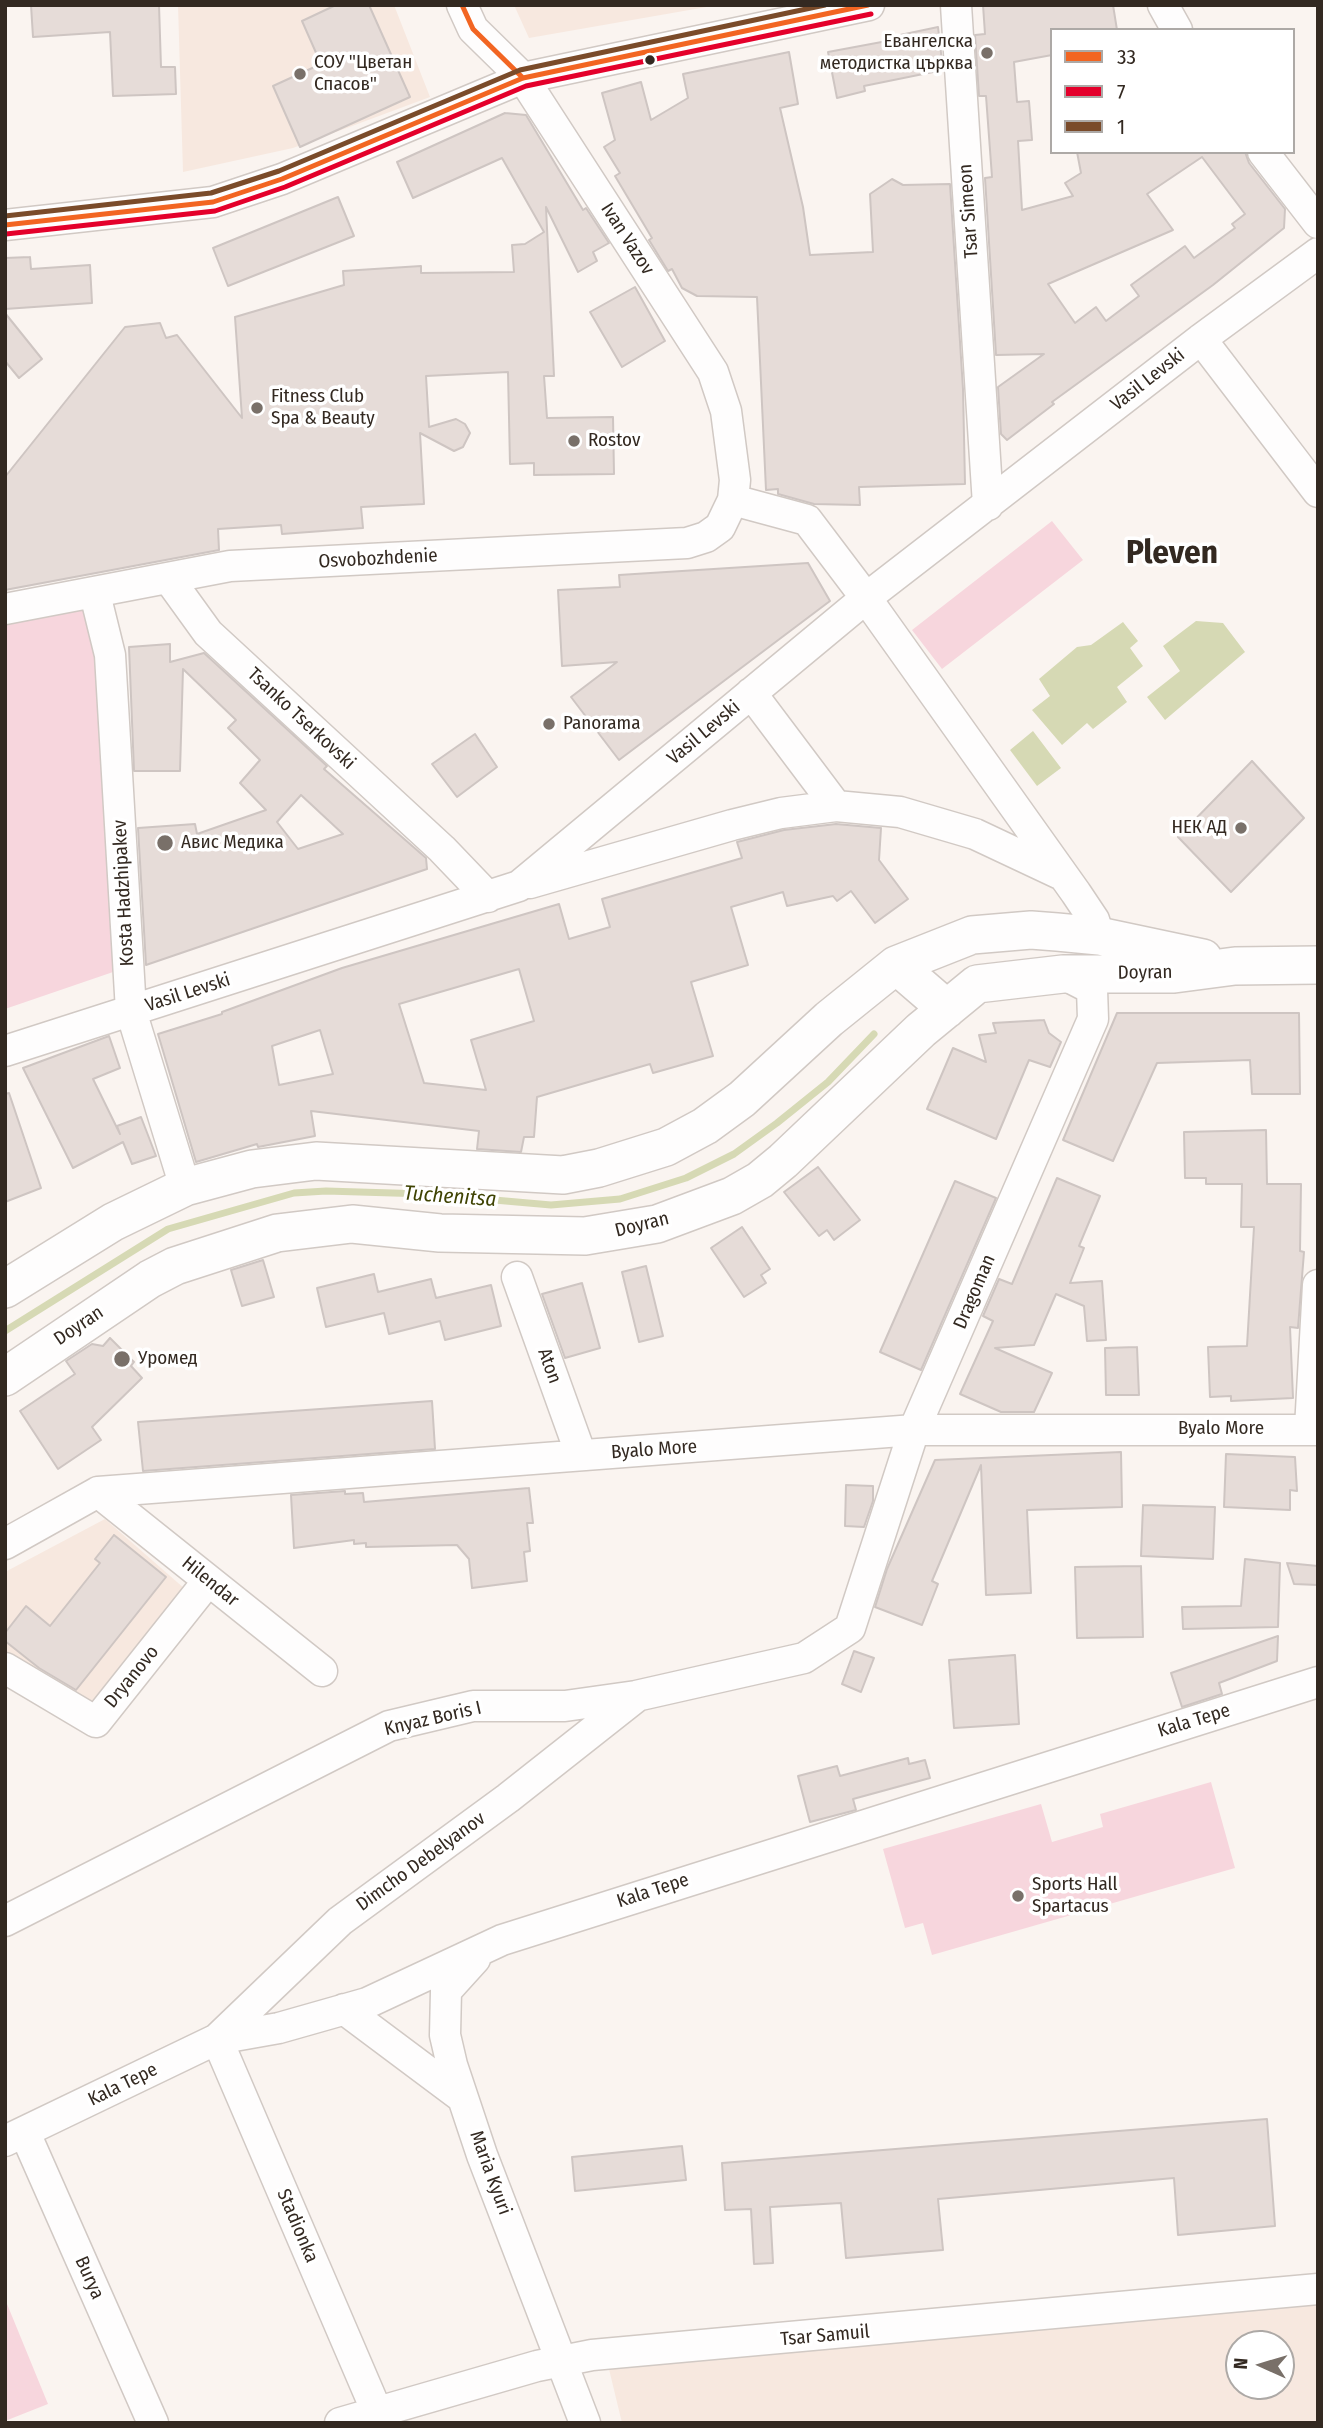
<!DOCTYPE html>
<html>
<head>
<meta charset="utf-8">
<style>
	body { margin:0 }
	#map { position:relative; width:1323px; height:2428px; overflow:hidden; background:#faf4f0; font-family:"Fira Sans Condensed",sans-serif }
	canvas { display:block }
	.frame { position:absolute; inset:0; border:7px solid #332921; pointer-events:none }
	.legend { position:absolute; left:1050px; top:28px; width:245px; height:126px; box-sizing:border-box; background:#fff; border:2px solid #ada9a6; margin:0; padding:9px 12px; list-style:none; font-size:21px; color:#332921 }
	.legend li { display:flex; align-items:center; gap:14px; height:35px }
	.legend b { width:35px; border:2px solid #ada9a6 }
	.north { position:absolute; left:1225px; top:2330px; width:70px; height:70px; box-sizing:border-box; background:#fff; border:2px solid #ada9a6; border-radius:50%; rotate:274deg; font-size:19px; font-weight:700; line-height:28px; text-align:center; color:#332921 }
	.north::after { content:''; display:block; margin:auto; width:24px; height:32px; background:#797069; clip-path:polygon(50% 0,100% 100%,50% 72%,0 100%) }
</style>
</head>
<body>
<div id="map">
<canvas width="1323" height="2428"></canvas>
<div class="frame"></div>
<ul class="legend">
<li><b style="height:9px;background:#f26522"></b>33</li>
<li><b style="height:9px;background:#e4002b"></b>7</li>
<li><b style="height:9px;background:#7a4b2a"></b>1</li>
</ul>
<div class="north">N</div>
</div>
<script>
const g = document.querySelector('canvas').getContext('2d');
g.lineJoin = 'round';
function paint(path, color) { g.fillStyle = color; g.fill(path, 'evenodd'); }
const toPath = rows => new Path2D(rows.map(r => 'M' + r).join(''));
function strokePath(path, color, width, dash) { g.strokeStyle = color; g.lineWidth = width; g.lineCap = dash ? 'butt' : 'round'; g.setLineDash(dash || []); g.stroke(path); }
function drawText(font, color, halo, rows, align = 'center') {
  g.font = font + ' "Fira Sans Condensed",sans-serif'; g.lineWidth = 7; g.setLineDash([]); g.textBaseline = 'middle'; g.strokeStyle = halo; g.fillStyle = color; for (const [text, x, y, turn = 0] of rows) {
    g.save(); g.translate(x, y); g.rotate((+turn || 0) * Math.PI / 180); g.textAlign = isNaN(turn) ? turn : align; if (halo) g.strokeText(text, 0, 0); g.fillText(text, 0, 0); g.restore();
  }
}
paint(toPath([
	[178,5,394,5,430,97,293,148,183,172],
	[514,5,718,5,529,38],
	[105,1519,185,1589,95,1710,5,1659,5,1572],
	[1318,2296,1318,2423,622,2423,608,2365],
	[1239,2344,1281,2344,1281,2386,1239,2386]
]), '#f7e8df');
paint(toPath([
	[1052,521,1083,560,942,669,912,630],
	[76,590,99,660,116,971,5,1009,5,606],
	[1211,1782,1235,1868,932,1955,923,1923,905,1928,883,1849,1041,1804,1052,1842,1103,1827,1100,1814],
	[5,2299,48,2404,5,2421]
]), '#f7d6dd');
paint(toPath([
	[1196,621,1223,623,1245,652,1165,720,1147,697,1180,671,1163,646],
	[1123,622,1138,641,1130,648,1143,666,1117,687,1127,702,1093,729,1087,723,1062,745,1032,710,1050,696,1039,679,1077,647,1091,645],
	[1033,731,1061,768,1037,786,1010,750]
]), '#d6d9b4');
strokePath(toPath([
	[5,1331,168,1229,294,1193,326,1191,426,1194,551,1205,620,1199,686,1178,734,1154,777,1123,828,1082,874,1034]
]), '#d6d9b4', 7);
const building = toPath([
	[31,5,159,5,161,67,175,67,176,94,113,96,110,32,33,37,31,5],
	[336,5,369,5,410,97,300,147,273,86,321,64,302,21,336,5],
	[983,5,1113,5,1117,30,1052,30,1052,55,1014,62,1017,102,1029,101,1032,140,1018,141,1022,210,1073,196,1065,183,1081,173,1077,152,1245,152,1249,163,1285,209,1284,228,1213,285,1052,402,1054,404,1007,440,1001,434,998,387,1044,354,996,355,985,178,992,177,986,96,979,96,975,35,985,34,983,5],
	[1202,157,1245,214,1232,224,1235,228,1194,258,1185,246,1131,285,1139,296,1106,321,1096,307,1075,323,1048,284,1173,230,1147,194,1202,157],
	[938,27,943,70,864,86,865,91,837,98,828,52,887,41,886,38,938,27],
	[789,52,798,104,780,108,803,207,810,255,873,252,870,194,892,179,903,185,950,184,963,389,965,484,859,487,860,505,814,504,778,494,778,489,766,490,757,297,697,296,682,288,672,269,668,271,649,240,652,238,615,176,620,173,604,147,615,140,602,93,641,82,651,120,688,98,683,74,789,52],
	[505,113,526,115,583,210,586,208,609,243,593,252,597,261,578,272,546,207,554,376,544,376,547,418,613,417,614,474,534,475,534,463,510,464,508,372,426,376,429,427,456,419,465,424,470,433,463,447,454,451,420,433,424,504,361,507,363,528,282,534,281,525,218,529,219,550,5,590,5,477,125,327,160,323,166,338,177,335,242,418,235,317,344,285,343,271,421,266,421,273,514,272,512,245,525,244,544,232,502,158,413,198,397,162,505,113],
	[338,197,354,236,228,286,213,248,338,197],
	[30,257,31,269,90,265,92,303,5,309,5,258,30,257],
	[635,287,665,341,622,367,590,312,635,287],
	[5,313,42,359,19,378,5,361,5,313],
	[808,563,830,601,619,760,571,697,617,662,562,666,558,590,620,587,619,575,808,563],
	[170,644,170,662,204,653,327,766,324,769,426,858,427,869,146,965,138,828,195,824,197,834,266,810,240,783,260,760,228,728,236,720,183,669,180,771,134,771,129,647,170,644],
	[301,795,343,834,298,849,277,822,301,795],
	[475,734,497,767,457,797,432,764,475,734],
	[1252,761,1304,818,1231,892,1178,837,1252,761],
	[836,824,881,828,879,860,908,899,875,923,851,891,837,901,833,896,787,906,783,892,731,907,748,965,691,982,713,1056,653,1073,650,1064,537,1097,534,1137,524,1137,521,1152,477,1149,479,1131,311,1111,315,1136,258,1147,257,1144,196,1162,158,1034,222,1014,222,1012,342,968,559,904,569,939,610,927,602,899,742,858,737,842,784,830,836,824],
	[519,969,534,1021,471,1040,486,1090,424,1083,399,1004,519,969],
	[320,1030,333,1074,279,1085,272,1046,320,1030],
	[1117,1013,1299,1013,1300,1094,1252,1094,1250,1060,1157,1063,1113,1161,1063,1140,1117,1013],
	[1044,1020,1049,1033,1061,1042,1050,1067,1029,1060,996,1139,927,1109,953,1048,986,1062,979,1035,996,1033,993,1023,1044,1020],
	[109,1036,120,1068,93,1079,120,1134,117,1126,141,1117,156,1156,132,1164,123,1142,73,1168,23,1068,109,1036],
	[9,1093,41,1188,5,1202,5,1094,9,1093],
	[1266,1130,1267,1184,1301,1184,1300,1251,1304,1252,1298,1328,1290,1327,1293,1398,1231,1401,1231,1396,1210,1397,1208,1347,1247,1346,1254,1227,1241,1227,1242,1184,1206,1184,1206,1178,1185,1178,1184,1132,1266,1130],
	[818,1167,860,1220,834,1240,827,1230,819,1236,784,1192,818,1167],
	[1057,1178,1100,1196,1079,1246,1084,1248,1070,1283,1102,1281,1106,1340,1087,1341,1084,1306,1056,1294,1034,1345,995,1348,1052,1373,1034,1412,1001,1412,960,1394,993,1321,983,1316,999,1279,1012,1284,1057,1178],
	[955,1181,996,1198,921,1370,880,1352,955,1181],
	[742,1227,770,1269,761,1275,766,1283,744,1297,711,1248,742,1227],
	[263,1260,274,1297,242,1306,231,1270,263,1260],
	[646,1266,663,1336,639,1342,622,1272,646,1266],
	[374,1274,378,1292,431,1279,436,1298,491,1285,501,1326,445,1340,440,1321,389,1334,384,1313,326,1327,317,1288,374,1274],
	[582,1283,600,1348,565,1358,542,1294,582,1283],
	[110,1338,134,1362,131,1366,142,1378,92,1427,101,1440,58,1469,20,1411,75,1374,66,1361,92,1344,103,1346,110,1338],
	[1137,1347,1139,1395,1106,1395,1105,1348,1137,1347],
	[432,1401,435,1449,143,1471,138,1422,432,1401],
	[1121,1452,1122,1507,1027,1510,1031,1593,986,1595,981,1465,932,1581,938,1584,922,1625,875,1607,887,1569,935,1460,1121,1452],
	[1226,1454,1295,1457,1297,1491,1290,1490,1290,1510,1224,1507,1226,1454],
	[846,1485,873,1486,873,1501,864,1527,845,1526,846,1485],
	[529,1488,533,1523,527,1523,530,1551,524,1552,527,1581,472,1588,469,1559,457,1545,366,1547,366,1543,354,1544,354,1540,294,1548,291,1495,345,1491,345,1494,363,1493,364,1502,529,1488],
	[1143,1505,1215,1507,1213,1559,1141,1556,1143,1505],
	[114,1535,166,1577,76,1690,39,1668,5,1641,5,1633,26,1606,50,1626,100,1563,95,1559,114,1535],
	[1245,1559,1280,1563,1278,1627,1183,1629,1182,1607,1241,1606,1245,1559],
	[1287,1563,1318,1566,1318,1585,1294,1584,1287,1563],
	[1141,1566,1143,1637,1077,1638,1075,1567,1141,1566],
	[1278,1636,1277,1661,1219,1683,1222,1694,1182,1707,1171,1673,1278,1636],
	[854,1651,874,1658,861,1692,842,1684,854,1651],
	[1015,1655,1019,1724,954,1728,949,1660,1015,1655],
	[908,1758,909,1764,925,1760,930,1778,853,1799,856,1810,810,1822,798,1776,837,1766,840,1776,908,1758],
	[1267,2119,1275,2226,1178,2235,1174,2178,938,2199,943,2250,846,2258,841,2203,770,2207,773,2263,754,2264,751,2209,725,2210,722,2163,1267,2119],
	[682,2146,686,2180,575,2191,572,2157,682,2146]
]);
paint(building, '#e6dcd8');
strokePath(building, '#cec5c2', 2);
const minor = toPath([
	[956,5,988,505],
	[1163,5,1177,30],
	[1263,152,1318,223],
	[5,225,213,202,282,179,523,78,869,5],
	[1201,339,1318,492],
	[733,500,807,520,866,598,1076,893,1094,920,1099,936],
	[169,579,208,633,442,849,488,897],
	[95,594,110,655,131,1011,185,1187],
	[5,609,230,566,687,543,706,537,720,527,733,500,735,480,726,411,713,372,523,78,473,29,462,5],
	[751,693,836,806],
	[530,883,732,825,781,813,836,806,900,812,975,834,1060,874],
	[5,1051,519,886,866,598,1201,339,1318,253],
	[517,1277,581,1455],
	[1310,1428,1318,1285],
	[98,1492,322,1671],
	[5,1544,98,1492,914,1430,1318,1430],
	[5,1668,96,1722,208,1581],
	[5,1921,389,1726,473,1706,565,1706,636,1696,804,1658,850,1628,914,1430,1093,1019,1092,989,1063,974],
	[475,1959,446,1991,445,2035,452,2065,482,2155,585,2423],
	[344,2009,463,2098],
	[25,2133,153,2423],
	[5,2141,217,2039,279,2028,367,2003,502,1940,1318,1682],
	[377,2412,217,2039,340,1921,508,1798,636,1697],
	[340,2423,537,2366,592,2355,1318,2289]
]);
const major = toPath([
	[896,965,947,1009],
	[5,1289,113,1222,185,1187,252,1169,316,1161,563,1175,599,1168,666,1147,705,1126,742,1099,829,1019,896,965,972,935,1031,930,1057,932,1099,936,1203,958],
	[5,1377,150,1279,175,1266,277,1233,352,1224,440,1233,585,1236,657,1224,732,1196,760,1180,783,1161,921,1030,977,984,1063,974,1174,974,1235,966,1318,965]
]);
strokePath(minor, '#d1c9c4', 33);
strokePath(major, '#d1c9c4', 40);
strokePath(minor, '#fefdfd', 30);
strokePath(major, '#fefdfd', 37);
strokePath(toPath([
	[462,5,473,29,523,78],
	[5,225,213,202,282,179,523,78,868,5]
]), '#f26522', 5);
strokePath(toPath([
	[6,234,215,211,285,187,526,86,871,14]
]), '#e4002b', 5);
strokePath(toPath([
	[5,216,211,193,279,171,520,70,825,5]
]), '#7a4b2a', 5);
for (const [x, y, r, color] of [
	[987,53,7,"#797069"],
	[650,60,6,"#332921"],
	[300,74,7,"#797069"],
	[257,408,7,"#797069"],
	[574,441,7,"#797069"],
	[549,724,7,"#797069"],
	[1241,828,7,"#797069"],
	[165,843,9,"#797069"],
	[122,1359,9,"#797069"],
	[1018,1896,7,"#797069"]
]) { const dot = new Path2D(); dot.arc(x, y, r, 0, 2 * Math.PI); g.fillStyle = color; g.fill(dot); strokePath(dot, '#fff', 2.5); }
drawText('19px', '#332921', '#fff', [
	["Евангелска",973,42,"right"],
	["методистка църква",973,64,"right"],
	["СОУ \"Цветан",314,63],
	["Спасов\"",314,85],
	["Fitness Club",271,397],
	["Spa & Beauty",271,419],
	["Rostov",588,441],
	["Panorama",563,724],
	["НЕК АД",1227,828,"right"],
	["Авис Медика",181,843],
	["Уромед",138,1359],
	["Sports Hall",1032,1885],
	["Spartacus",1032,1907]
], 'left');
drawText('19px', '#332921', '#fff', [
	["Tsar Simeon",969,211,-94],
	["Ivan Vazov",627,239,57],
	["Vasil Levski",1148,380,-38],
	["Osvobozhdenie",378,559,-3],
	["Tsanko Tserkovski",301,719,43],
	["Vasil Levski",704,733,-40],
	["Kosta Hadzhipakev",124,893,-93],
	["Doyran",1145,973,-1],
	["Vasil Levski",188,993,-18],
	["Doyran",642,1225,-14],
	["Dragoman",975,1292,-67],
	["Doyran",79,1326,-34],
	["Aton",549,1366,70],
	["Byalo More",1221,1429],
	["Byalo More",654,1450,-4],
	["Hilendar",210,1582,39],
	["Dryanovo",132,1677,-51],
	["Knyaz Boris I",433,1719,-13],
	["Kala Tepe",1194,1721,-17],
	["Dimcho Debelyanov",421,1862,-36],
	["Kala Tepe",653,1891,-18],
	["Kala Tepe",123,2085,-26],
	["Maria Kyuri",490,2173,70],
	["Stadionka",297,2226,67],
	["Burya",89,2278,66],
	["Tsar Samuil",825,2336,-5]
]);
drawText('italic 21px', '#3f4303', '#fff', [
	["Tuchenitsa",450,1197,4]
]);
drawText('bold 33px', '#332921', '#fff', [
	["Pleven",1172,554]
]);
</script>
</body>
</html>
